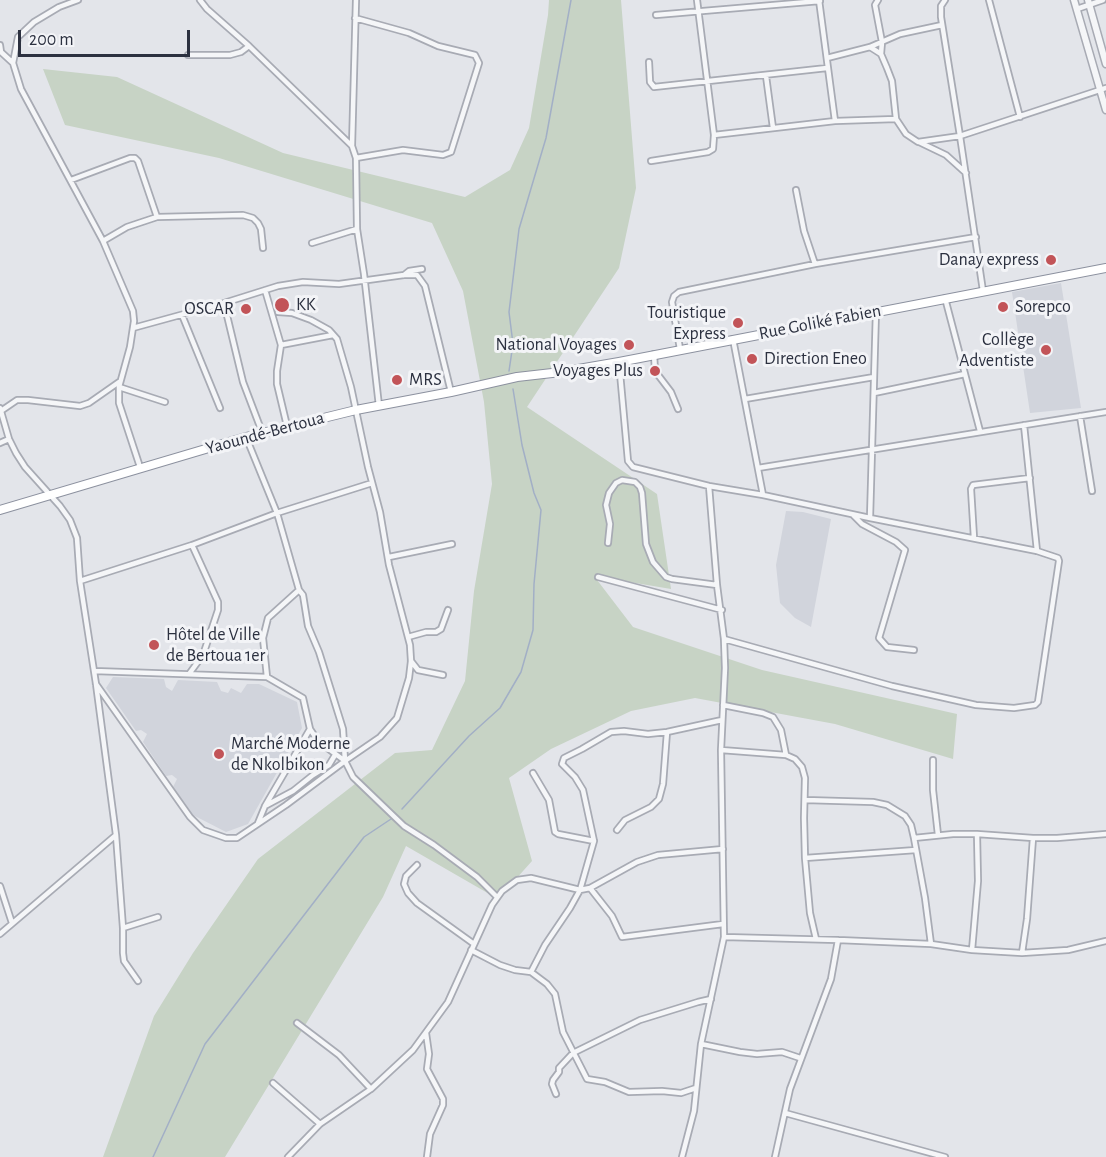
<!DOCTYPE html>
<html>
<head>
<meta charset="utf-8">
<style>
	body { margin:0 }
	#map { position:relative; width:1106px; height:1157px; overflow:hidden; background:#e3e5ea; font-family:"Alegreya Sans",sans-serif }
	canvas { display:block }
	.scale { position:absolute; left:18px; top:30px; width:172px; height:27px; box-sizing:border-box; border:3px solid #2c3140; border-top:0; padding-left:8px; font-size:18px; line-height:21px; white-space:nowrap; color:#2c3140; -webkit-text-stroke:4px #f3f4f7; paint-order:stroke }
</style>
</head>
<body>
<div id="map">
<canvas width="1106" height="1157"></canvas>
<div class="scale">200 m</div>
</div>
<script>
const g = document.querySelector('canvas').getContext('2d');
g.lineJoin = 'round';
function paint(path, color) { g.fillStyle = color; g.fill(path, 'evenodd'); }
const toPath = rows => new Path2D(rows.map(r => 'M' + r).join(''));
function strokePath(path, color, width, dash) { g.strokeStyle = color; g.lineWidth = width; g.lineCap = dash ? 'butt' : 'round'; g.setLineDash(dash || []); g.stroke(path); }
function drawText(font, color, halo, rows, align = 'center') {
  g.font = font + ' "Alegreya Sans",sans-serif'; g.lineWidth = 6; g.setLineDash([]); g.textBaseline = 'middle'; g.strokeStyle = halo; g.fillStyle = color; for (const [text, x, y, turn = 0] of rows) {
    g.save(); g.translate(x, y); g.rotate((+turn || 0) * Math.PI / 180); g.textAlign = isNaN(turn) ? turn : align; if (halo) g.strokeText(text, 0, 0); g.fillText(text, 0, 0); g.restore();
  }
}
paint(toPath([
	[1061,283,1081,408,1030,413,1012,292],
	[786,511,803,512,831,519,811,627,795,618,780,603,776,565],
	[113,677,164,679,166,687,172,691,178,680,217,682,221,691,228,693,231,688,241,693,247,684,259,684,297,702,302,728,248,824,226,832,193,815,173,787,177,779,172,775,166,776,143,742,147,734,141,730,136,731,106,688]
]), '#d1d4dc');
paint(toPath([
	[549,0,621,0,636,188,619,268,527,407,657,494,671,589,594,576,633,627,762,670,957,714,953,759,835,724,695,698,631,711,551,749,509,778,532,861,498,899,406,846,383,897,225,1157,103,1157,154,1016,193,953,258,859,395,753,432,750,465,681,474,591,492,484,484,402,463,291,432,223,219,158,65,125,43,69,117,77,283,153,465,197,510,170,529,128,548,15]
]), '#c7d3c5');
strokePath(toPath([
	[509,371,513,344,509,312,519,229,546,138,571,0],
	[402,809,469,736,500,708,521,672,533,630,534,584,541,510,534,493,522,445,513,389],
	[153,1157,205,1044,364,837,391,819]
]), '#a2afc6', 1.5);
const minor = toPath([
	[78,0,59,7,34,22,18,37,13,63,21,89,103,241,133,311,134,321,130,347,119,387,119,403,140,467],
	[200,0,207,9,249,46,352,146,356,158,357,229,364,274,379,406],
	[697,0,714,135,835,121,896,119,906,134,918,142,960,136,983,291],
	[819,0,835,121],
	[878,0,875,5,882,42,881,54],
	[945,0,941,6,941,17,960,136,1106,88],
	[989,0,1020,117],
	[1077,9,1103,0],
	[656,15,820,1],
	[355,18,409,33,438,46,475,55,479,63,451,152,443,155,403,150,356,158],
	[0,45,1,52,13,63],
	[870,47,881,54,887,68,892,81,896,119],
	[188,55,230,55,241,52,249,46],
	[827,58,870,47,900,34,942,25],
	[649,62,650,82,654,87,827,68],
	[766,76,773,128],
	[919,142,946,155,966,173],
	[352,146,356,0],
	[651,161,708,152,713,149,714,135],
	[71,180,130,158,135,158,138,161,157,217],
	[796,190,804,231,815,264],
	[103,241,127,227,157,217,243,215,253,218,258,223,261,229,263,248],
	[312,243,357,229],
	[404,275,409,271,422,269],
	[265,290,281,345,277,371,277,384,287,426],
	[945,298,980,431],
	[224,303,278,286,303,282,339,284,404,275,417,275,425,286,451,392],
	[182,315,220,408],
	[133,328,224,303,243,382,262,432],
	[733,339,763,495],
	[281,345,333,335],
	[680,349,672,302,674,296,679,292,815,264,976,237],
	[654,354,655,371,671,392,678,409],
	[619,362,628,461,633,467,709,486,763,495,870,518,876,311],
	[119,387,165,402],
	[874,393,965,374],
	[745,399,874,377],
	[0,408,9,439,16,453,25,467,60,506,70,520,77,538,80,581,96,684,116,835,0,934],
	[1,411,17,400,28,400,80,406,89,403,119,382],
	[1080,416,1092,491],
	[1024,425,1037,551],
	[246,437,277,513,299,590,268,618,263,638,267,677],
	[0,443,9,439],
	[758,468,1106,412],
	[853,515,862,524,896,542,905,550,879,638,887,647,914,650],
	[974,538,971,489,973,485,1030,478],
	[608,543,610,524,606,505,609,493,616,483,622,480,635,482,640,487,642,493,646,544,653,562,666,577,672,579,717,585],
	[389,557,452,544],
	[598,577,722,610],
	[80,581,192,545,277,513,372,483],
	[299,590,303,595,308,626,319,652,343,729,345,761,353,777,404,826,434,845,477,877,497,897],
	[408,637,426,632,436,632,441,629,448,610],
	[724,639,892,686,976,705,1014,708,1035,705,1038,702,1059,561,1058,558,1037,551,870,518],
	[411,661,418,670,443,675],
	[94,671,267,677,303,698,310,729,318,741,345,761],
	[189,674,203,655,218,610,218,602,192,545],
	[96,684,190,817,203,830,226,838,237,838,286,805,345,761,380,737,397,718,409,678,411,661,410,645,389,565,380,512,368,467,351,387,337,339,329,330,311,320,292,313,278,312],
	[723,705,763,713,773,717,781,730,786,755],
	[721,750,786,755,795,759,802,767,805,778,804,818,805,858,810,913,816,939],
	[933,760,933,790,938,835],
	[533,773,549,800,555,832,558,834,594,841],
	[805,800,873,802,887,805,905,816,911,825,914,838,925,898,931,944],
	[265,806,293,791,313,775,329,765,335,755],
	[258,823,265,806,310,729],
	[617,830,625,820,651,807,659,799,663,784,667,732],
	[116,835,123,928,123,953,124,961,138,981],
	[914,838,953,834,977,834,1033,838,1057,838,1106,834],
	[805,858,916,850],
	[417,865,406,876,404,884,408,893,417,903,474,944],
	[0,886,12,923],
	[590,888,612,916,622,937,723,924],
	[123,928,158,917],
	[724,937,838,940,931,944,972,950,1022,953,1068,950,1106,941],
	[471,950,500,965,515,970,531,972,547,984,555,994,563,1032,587,1079,605,1082,629,1092,662,1091,681,1093,696,1088],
	[972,950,978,881,977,834],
	[1022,953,1027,919,1033,838],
	[531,972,545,945,570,908,580,890,594,841,583,790,575,777,562,764,564,758,582,749,611,732,624,731,648,734,667,732,722,720],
	[297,1023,339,1055,371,1089],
	[426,1033,429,1054,427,1069,443,1099,443,1105,430,1134,427,1157],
	[701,1044,740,1052,757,1054,782,1052,800,1058],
	[273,1083,320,1124],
	[556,1094,552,1084,553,1080,559,1072,559,1068,573,1053,640,1020,698,1002,711,999],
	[785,1113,945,1157],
	[288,1157,320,1124,371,1089,413,1050,448,1002,492,905,502,891,517,880,531,878,580,890,590,888,637,862,658,855,723,849],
	[682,1157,694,1111,701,1044,724,937,721,750,725,668,724,639,717,585,709,486],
	[775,1157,790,1089,831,979,838,940]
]);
const tertiary = toPath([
	[1074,0,1106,110],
	[1088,0,1106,64]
]);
const trunk = toPath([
	[0,510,246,437,356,410,451,392,517,377,561,372,619,362,1106,268]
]);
strokePath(minor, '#a8abb4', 8);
strokePath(tertiary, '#a8abb4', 9);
strokePath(trunk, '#8c919f', 10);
strokePath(minor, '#f5f6f8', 4.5);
strokePath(tertiary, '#f5f6f8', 6);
strokePath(trunk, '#fff', 8);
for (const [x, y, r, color] of [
	[1051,260,6,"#c25458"],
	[282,305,8,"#c25458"],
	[1003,307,6,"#c25458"],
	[246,309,6,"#c25458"],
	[738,323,6,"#c25458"],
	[629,345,6,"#c25458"],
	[1046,350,6,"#c25458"],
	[752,359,6,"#c25458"],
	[655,371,6,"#c25458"],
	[397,380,6,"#c25458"],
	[154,645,6,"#c25458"],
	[219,754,6,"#c25458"]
]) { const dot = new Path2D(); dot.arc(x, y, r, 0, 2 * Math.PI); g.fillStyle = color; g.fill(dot); strokePath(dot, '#f3f4f7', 2); }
drawText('18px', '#2c3140', '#f3f4f7', [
	["Danay express",1039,260],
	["KK",296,305,"left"],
	["Sorepco",1015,307,"left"],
	["OSCAR",234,309],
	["Touristique",726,313],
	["Express",726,334],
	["Collège",1034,340],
	["Adventiste",1034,361],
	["National Voyages",617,345],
	["Direction Eneo",764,359,"left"],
	["Voyages Plus",643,371],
	["MRS",409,380,"left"],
	["Hôtel de Ville",166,635,"left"],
	["de Bertoua 1er",166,656,"left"],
	["Marché Moderne",231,744,"left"],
	["de Nkolbikon",231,765,"left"]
], 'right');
drawText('18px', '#2c3140', '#f3f4f7', [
	["Rue Goliké Fabien",820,322,-11],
	["Yaoundé-Bertoua",265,433,-15]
]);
</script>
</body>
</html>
